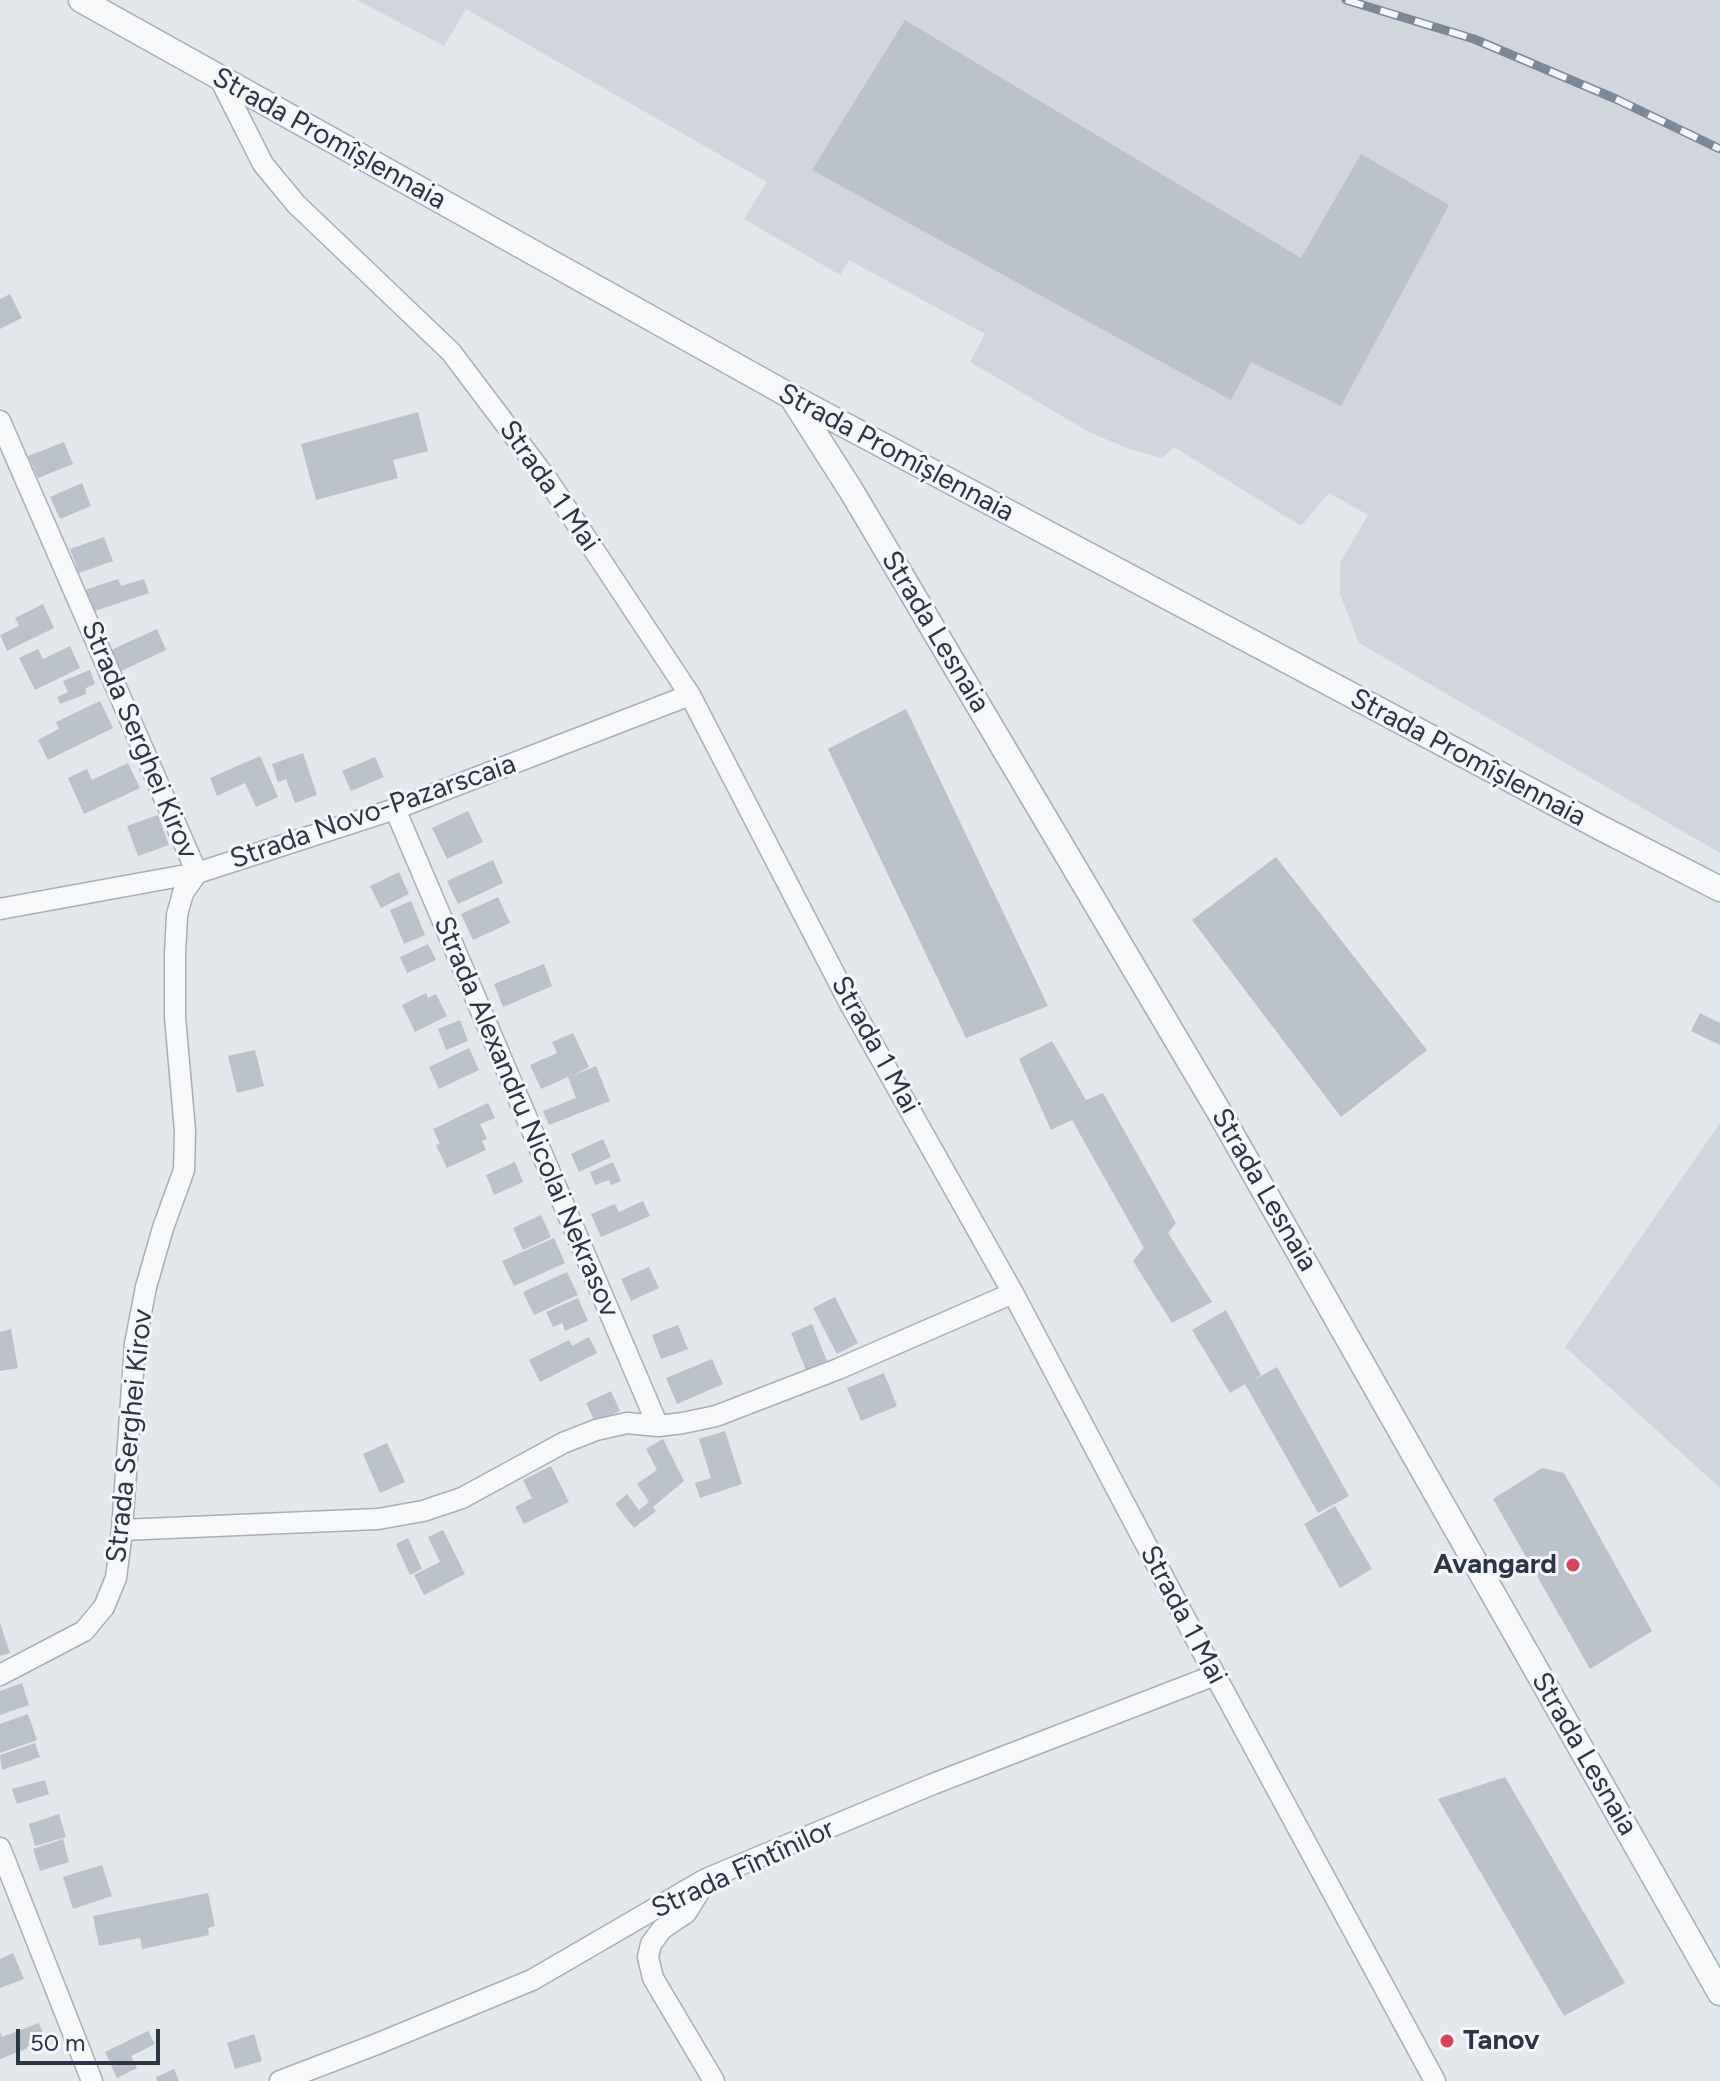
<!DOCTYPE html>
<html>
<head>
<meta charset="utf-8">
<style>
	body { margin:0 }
	#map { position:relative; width:1720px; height:2081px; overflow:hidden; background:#e4e7ec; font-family:Figtree,sans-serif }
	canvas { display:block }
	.scale { position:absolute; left:16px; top:2029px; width:144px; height:36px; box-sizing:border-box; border:4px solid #2a3546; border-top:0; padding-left:10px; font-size:24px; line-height:28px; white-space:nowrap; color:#2a3546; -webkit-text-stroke:6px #f4f6f9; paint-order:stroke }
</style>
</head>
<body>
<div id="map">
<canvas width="1720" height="2081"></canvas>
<div class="scale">50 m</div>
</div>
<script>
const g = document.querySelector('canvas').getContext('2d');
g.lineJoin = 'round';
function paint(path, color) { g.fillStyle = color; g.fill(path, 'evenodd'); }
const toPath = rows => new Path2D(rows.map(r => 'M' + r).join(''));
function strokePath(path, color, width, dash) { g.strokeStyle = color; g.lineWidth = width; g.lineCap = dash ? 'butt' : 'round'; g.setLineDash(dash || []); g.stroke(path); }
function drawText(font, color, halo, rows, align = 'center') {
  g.font = font + ' Figtree,sans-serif'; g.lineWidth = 6; g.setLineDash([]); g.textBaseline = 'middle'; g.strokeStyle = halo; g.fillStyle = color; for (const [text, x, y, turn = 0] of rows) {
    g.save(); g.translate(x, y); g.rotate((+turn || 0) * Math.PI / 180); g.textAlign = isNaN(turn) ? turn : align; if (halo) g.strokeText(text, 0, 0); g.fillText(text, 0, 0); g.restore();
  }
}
paint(toPath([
	[357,0,1720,0,1720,853,1359,643,1340,594,1340,563,1368,515,1329,493,1301,526,1174,447,1162,458,1132,450,1091,433,970,362,985,334,849,260,840,275,744,219,767,182,466,9,444,46],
	[1720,1123,1720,1488,1565,1347]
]), '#d1d6de');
paint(toPath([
	[905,20,1301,258,1361,154,1449,205,1341,406,1251,362,1231,400,812,170],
	[10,294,22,318,0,329,0,299],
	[418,412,428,451,393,460,398,478,316,500,301,444],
	[64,442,73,464,38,478,28,456],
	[82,483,91,506,60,519,50,497],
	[104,537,113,561,79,573,70,549],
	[118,579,121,586,144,579,149,593,92,612,85,590],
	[43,604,54,628,7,651,0,635,19,626,15,618],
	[157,629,166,650,119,672,109,651],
	[70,646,80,668,35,690,19,658,38,649,43,659],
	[90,670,95,684,86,688,86,694,60,704,57,697,68,692,63,681],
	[100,701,113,728,48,760,38,740,59,729,56,722],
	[906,709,1048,1006,966,1038,828,749],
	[303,753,317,795,295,803,286,779,278,782,272,764],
	[260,756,278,797,256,807,245,783,217,796,210,778],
	[375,757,384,777,351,791,342,771],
	[128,763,140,788,84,814,68,778,87,769,92,780],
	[468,811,483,842,447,859,432,828],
	[158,815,169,845,138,856,127,826],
	[1276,857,1427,1050,1341,1117,1192,920],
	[493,860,503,883,458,904,447,881],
	[399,872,409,894,381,908,370,886],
	[498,897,510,923,473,940,461,914],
	[411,901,425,935,404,944,390,910],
	[428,944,436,960,407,973,400,957],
	[544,964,552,986,503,1007,494,984],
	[426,993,428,998,436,994,447,1016,415,1032,402,1005],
	[1700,1013,1720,1023,1720,1045,1691,1031],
	[460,1020,468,1041,446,1050,438,1029],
	[573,1033,589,1067,572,1076,596,1066,610,1101,549,1125,543,1111,576,1098,568,1077,541,1089,530,1065,557,1053,552,1042],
	[1052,1041,1086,1100,1103,1093,1176,1223,1168,1233,1212,1302,1172,1323,1133,1261,1144,1248,1072,1120,1051,1130,1019,1059],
	[469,1048,479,1070,439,1089,429,1067],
	[255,1050,264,1086,237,1093,228,1056],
	[488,1103,495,1118,480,1124,487,1139,482,1141,486,1150,447,1168,436,1145,440,1144,433,1129],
	[603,1139,611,1157,579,1172,571,1154],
	[515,1162,523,1182,494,1195,486,1175],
	[613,1162,621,1181,611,1185,609,1180,595,1185,590,1172],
	[643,1201,650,1216,601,1237,591,1214,615,1204,619,1212],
	[541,1215,551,1237,523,1250,513,1228],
	[554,1238,565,1263,514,1286,502,1261],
	[649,1267,659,1288,631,1301,621,1279],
	[567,1272,578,1295,534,1315,523,1292],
	[835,1297,858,1343,837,1354,813,1308],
	[578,1298,588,1321,565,1331,562,1323,553,1327,546,1312],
	[1226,1310,1261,1375,1254,1380,1277,1367,1349,1496,1318,1513,1245,1384,1230,1393,1192,1330],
	[812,1324,827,1361,806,1370,791,1333],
	[678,1325,688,1349,661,1359,652,1335],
	[11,1329,18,1368,0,1371,0,1332],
	[589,1337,597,1353,540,1382,529,1360,569,1340,572,1346],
	[712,1359,723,1384,677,1404,666,1378],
	[884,1373,897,1406,861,1421,847,1388],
	[611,1391,620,1411,595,1422,586,1403],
	[725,1431,742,1484,700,1498,695,1483,711,1478,699,1439],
	[663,1439,684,1481,653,1507,656,1511,634,1528,615,1504,627,1494,639,1510,649,1502,637,1484,657,1470,646,1449],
	[387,1443,405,1482,380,1493,363,1454],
	[551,1466,569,1502,524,1524,515,1507,532,1498,523,1480],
	[1542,1468,1564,1473,1652,1631,1590,1669,1493,1499],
	[1335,1506,1372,1569,1340,1588,1304,1524],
	[443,1530,465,1574,424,1595,414,1575,440,1562,428,1537],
	[408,1538,422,1569,410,1575,396,1544],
	[0,1623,10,1653,0,1656],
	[22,1683,29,1705,0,1715,0,1691],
	[28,1714,37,1740,0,1753,0,1724],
	[35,1743,40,1757,2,1770,0,1755],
	[1505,1777,1625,1983,1564,2016,1438,1799],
	[45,1780,49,1794,17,1804,12,1789],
	[59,1814,66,1837,35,1846,29,1824],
	[63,1839,69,1862,40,1871,33,1849],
	[102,1865,112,1896,73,1909,63,1877],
	[208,1893,215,1926,208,1928,209,1935,142,1949,140,1938,99,1946,93,1916],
	[13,1953,24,1979,0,1988,0,1959],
	[39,2023,46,2041,0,2059,0,2032,2,2037],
	[148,2031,155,2044,131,2056,137,2068,117,2078,105,2052],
	[254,2034,262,2061,235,2069,227,2043],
	[174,2069,179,2081,157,2081,156,2077]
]), '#bac1cb');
const minor = toPath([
	[219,77,263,164,296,204,451,352,549,482,690,695,849,1002,1013,1293,1215,1675,1435,2081],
	[0,421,197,873,183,893,177,915,175,954,175,1017,185,1131,184,1170,163,1228,146,1287,135,1344,122,1530,116,1578,104,1607,84,1631,0,1675],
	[395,809,658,1426],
	[0,909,197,873,395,809,690,695],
	[122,1530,378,1519,423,1511,462,1498,563,1443,596,1430,627,1423,658,1426,683,1423,716,1416,838,1369,1013,1293],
	[0,1848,92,2081],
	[704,1884,686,1913,662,1929,651,1944,648,1957,653,1978,714,2081],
	[280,2081,377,2044,532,1980,706,1879,933,1784,1215,1675]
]);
const tertiary = toPath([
	[81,0,792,397,1601,828,1720,889],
	[794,401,852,492,1218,1110,1720,1993]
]);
strokePath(minor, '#a8aeb7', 23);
strokePath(tertiary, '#a8aeb7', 27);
strokePath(minor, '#f7f8fa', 20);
strokePath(tertiary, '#f7f8fa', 24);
const rail = toPath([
	[1346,0,1474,39,1616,99,1720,149]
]);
strokePath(rail, '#7c8797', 9);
strokePath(rail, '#f4f6f9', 6, [18]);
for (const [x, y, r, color] of [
	[1573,1565,8,"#d7435e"],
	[1447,2041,8,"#d7435e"]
]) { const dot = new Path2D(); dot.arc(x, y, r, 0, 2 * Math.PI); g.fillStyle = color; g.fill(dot); strokePath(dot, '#f4f6f9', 3); }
drawText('28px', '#2a3546', '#f4f6f9', [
	["Strada Promîșlennaia",329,139,29],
	["Strada Promîșlennaia",896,453,28],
	["Strada 1 Mai",549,486,55],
	["Strada Lesnaia",935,632,59],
	["Strada Serghei Kirov",139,740,67],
	["Strada Promîșlennaia",1468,758,28],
	["Strada Novo-Pazarscaia",373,812,-19],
	["Strada 1 Mai",875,1045,61],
	["Strada Alexandru Nicolai Nekrasov",526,1117,67],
	["Strada Lesnaia",1264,1190,60],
	["Strada Serghei Kirov",130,1436,-84],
	["Strada 1 Mai",1183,1615,62],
	["Strada Lesnaia",1584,1754,60],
	["Strada Fîntînilor",743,1869,-25]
]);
drawText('bold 28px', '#2a3546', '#f4f6f9', [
	["Avangard",1557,1565],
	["Tanov",1463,2041,"left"]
], 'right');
</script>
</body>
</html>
